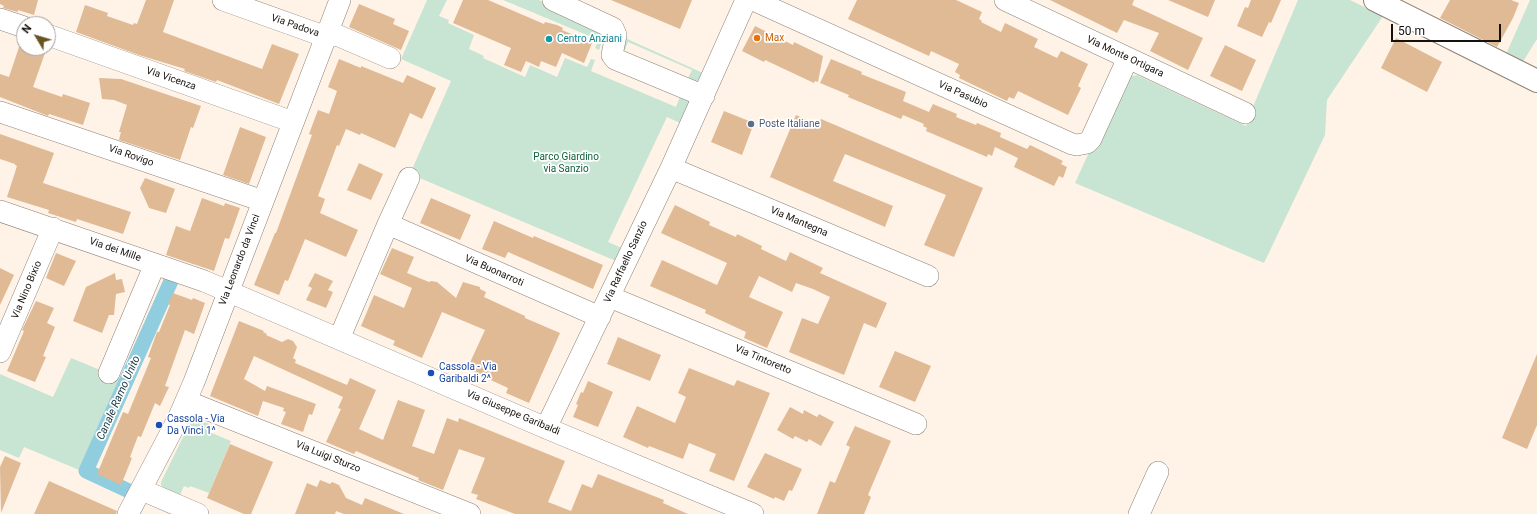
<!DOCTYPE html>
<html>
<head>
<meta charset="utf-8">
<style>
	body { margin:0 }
	#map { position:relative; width:1537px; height:514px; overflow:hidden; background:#fff3e7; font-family:Roboto,sans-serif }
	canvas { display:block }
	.north { position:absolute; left:16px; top:16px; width:40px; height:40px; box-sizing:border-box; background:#fff; border:1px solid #a1a09e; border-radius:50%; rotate:308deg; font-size:11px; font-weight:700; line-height:16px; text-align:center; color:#15110d }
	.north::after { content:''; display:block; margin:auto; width:14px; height:18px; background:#685422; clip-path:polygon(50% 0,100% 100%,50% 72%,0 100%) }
	.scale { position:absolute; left:1391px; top:24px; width:110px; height:18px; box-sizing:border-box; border:2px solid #15110d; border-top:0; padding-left:5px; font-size:12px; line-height:14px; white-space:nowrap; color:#15110d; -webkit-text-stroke:3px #fff; paint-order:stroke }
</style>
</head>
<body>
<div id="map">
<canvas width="1537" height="514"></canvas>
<div class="north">N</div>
<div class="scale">50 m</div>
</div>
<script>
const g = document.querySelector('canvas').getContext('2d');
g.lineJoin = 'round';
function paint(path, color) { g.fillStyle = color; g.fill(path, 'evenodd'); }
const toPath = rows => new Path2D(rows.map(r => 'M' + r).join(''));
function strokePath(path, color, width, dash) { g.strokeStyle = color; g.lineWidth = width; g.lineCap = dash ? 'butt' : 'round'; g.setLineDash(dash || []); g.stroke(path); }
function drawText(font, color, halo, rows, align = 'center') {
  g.font = font + ' Roboto,sans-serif'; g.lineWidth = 3.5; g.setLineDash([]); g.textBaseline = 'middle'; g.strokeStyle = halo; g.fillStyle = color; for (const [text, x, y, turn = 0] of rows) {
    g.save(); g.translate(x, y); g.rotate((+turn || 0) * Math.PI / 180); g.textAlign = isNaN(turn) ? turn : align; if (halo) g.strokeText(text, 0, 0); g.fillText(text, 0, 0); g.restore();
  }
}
paint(toPath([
	[427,0,447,0,439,16,449,20,448,23,474,35,469,49,484,56,483,58,525,77,530,65,557,77,565,58,587,67,591,59,595,60,591,71,676,107,680,96,690,101,680,123,667,117,608,242,622,248,616,261,410,174,451,81,401,59],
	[503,0,539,0,603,28,605,33,599,50,595,48,599,40],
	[1298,0,1350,0,1383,16,1327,100,1325,135,1264,263,1075,183,1120,84,1131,75,1134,76,1137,75,1246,126,1252,109],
	[1530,0,1537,0,1537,39,1519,68,1503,61],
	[625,38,703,73,700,79,695,82,687,80,692,70,628,42,623,55],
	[71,358,120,378,79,470,24,447,19,458,0,450,0,374,53,397],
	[195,421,200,421,209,424,207,431,231,441,209,493,190,486,189,488,184,486,180,495,165,489,161,485,161,482,189,425]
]), '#c7e5d2');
strokePath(toPath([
	[129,491,86,471,171,281]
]), '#90cdde', 15);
paint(toPath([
	[0,0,38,0,34,15,18,10,18,12,3,8,4,6,0,4],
	[146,0,174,0,163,32,262,69,272,44,299,54,279,104,217,80,216,82,184,71,185,69,139,55,76,32,85,5,108,13,107,16,133,25,134,23,137,24],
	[463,0,488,0,544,24,545,22,557,25,563,28,562,30,592,43,584,63,562,53,556,67,541,61,539,67,526,61,521,72,504,65,511,48,453,23],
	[611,0,692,0,680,29],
	[857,0,956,0,982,12,979,19,982,21,981,22,1001,32,1005,23,1038,39,1034,47,1057,58,1061,51,1088,64,1078,86,1081,88,1068,115,1018,91,1014,99,1009,97,1007,101,959,78,960,75,955,72,959,64,931,51,929,56,848,19],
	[1050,0,1134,0,1132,5,1203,38,1188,70,1150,51,1159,33,1124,20,1117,33],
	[1168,0,1215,0,1208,17],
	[1251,0,1281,0,1271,23,1269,22,1262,37,1237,26,1245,7,1248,8],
	[1450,0,1511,0,1519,3,1513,18,1497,47,1440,18],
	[359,4,395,19,393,24,409,31,401,50,349,27],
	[755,26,793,45,794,42,823,56,818,82,815,81,814,83,765,60,764,62,742,51],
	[1396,38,1442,62,1427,92,1381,68],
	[20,44,24,46,24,48,31,48,45,53,33,87,62,97,63,94,90,103,83,125,49,114,48,116,0,97,0,74,9,77],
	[1225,45,1256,60,1242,91,1210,76],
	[339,59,361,68,361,66,403,83,407,75,436,88,422,119,410,113,395,148,361,133,360,135,346,129,339,146,337,145,318,196,325,199,320,213,358,230,346,257,305,239,288,281,285,280,279,295,254,285,275,233,276,233,312,135,309,134,318,110,329,114,337,91,328,87],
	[831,59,862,72,861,74,906,92,903,101,929,112,933,104,957,114,956,117,976,125,977,123,1001,133,1000,137,1027,149,1030,145,1063,161,1061,164,1067,167,1063,178,1059,176,1054,186,1014,167,1018,158,995,147,992,156,988,154,987,157,926,131,927,128,923,126,924,124,903,115,901,119,848,97,849,95,820,83],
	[99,78,121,79,201,106,193,128,191,127,180,160,119,140,121,132,119,132,127,105,114,100,102,99],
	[724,111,754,123,742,155,711,142],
	[796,115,818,125,821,119,983,188,954,257,924,245,946,195,845,154,833,181,893,206,885,227,770,177],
	[240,127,266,137,249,184,223,175],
	[0,134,54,153,43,183,131,212,123,234,77,219,76,222,48,213,49,210,7,197,17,166,15,165,15,164,0,159],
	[359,163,383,174,371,200,347,190],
	[145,178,175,189,166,213,149,208,140,188],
	[202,198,224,206,225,203,240,208,229,239,225,238,214,271,166,255,176,226,190,231],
	[431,198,471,215,460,240,420,223],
	[675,205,710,222,709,225,736,237,737,234,762,246,761,249,786,261,790,252,823,268,820,273,887,303,876,328,864,323,844,375,789,352,802,318,818,324,830,297,813,289,796,283,792,292,759,276,749,297,783,312,767,348,744,338,746,332,705,313,706,310,650,286,662,260,717,285,727,263,661,233],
	[494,221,533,238,534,236,603,265,593,289,508,252,505,258,482,249],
	[392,248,414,257,407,273,429,282,431,281,437,282,456,298,463,282,480,287,480,289,486,292,484,297,525,316,525,318,560,333,529,403,506,393,508,388,467,369,485,330,442,312,422,358,393,345,395,341,361,326,374,295,404,308,412,288,380,274],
	[56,253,76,261,64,286,46,278],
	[0,268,14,275,0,305],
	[115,273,116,280,122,279,125,292,116,294,114,315,109,315,102,333,73,321,86,287],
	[315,273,333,281,328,290,333,292,326,308,306,300,312,288,308,286],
	[173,293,192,300,193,298,205,303,194,334,185,330,165,386,169,387,160,406,155,403,141,437,138,436,130,457,132,458,121,485,97,474,123,412,128,414,151,358,148,357,157,332,159,332,170,305,168,304],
	[36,301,54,308,47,323,55,327,43,356,46,357,35,382,7,371,24,331,22,330],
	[239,321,264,331,263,332,267,334,266,335,282,342,288,339,293,341,297,347,293,358,296,360,295,363,347,385,350,378,376,390,359,429,383,440,398,400,425,410,412,446,434,454,447,418,458,422,459,418,565,461,548,502,571,511,582,484,592,488,598,474,664,500,663,503,688,514,515,514,476,499,478,495,471,493,485,458,459,449,443,490,418,480,419,478,356,451,354,454,326,442,341,409,338,408,343,397,254,356,244,379,265,391,267,386,316,404,312,415,309,414,303,432,281,424,286,412,283,411,284,408,263,401,258,416,210,396],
	[618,337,661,355,650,381,607,364],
	[895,351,931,366,915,402,879,387],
	[1537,354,1537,425,1527,449,1502,438],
	[689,368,734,386,737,380,770,393,734,481,709,471,716,454,689,443,683,459,649,446,648,448,623,437,637,406,675,423,686,397,678,393],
	[588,381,613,392,598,427,573,417,578,405,576,404,581,392,583,393],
	[790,407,803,414,804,410,817,417,819,414,834,422,821,446,809,439,807,442,795,436,793,439,777,430],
	[855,426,891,441,868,495,871,497,864,514,817,514,830,481,835,483,850,447,846,445],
	[230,444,273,462,251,514,244,514,207,498],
	[765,453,802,469,792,491,789,490,784,501,775,497,774,499,747,487],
	[5,456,21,463,1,513,0,467],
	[320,480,330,484,332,482,339,485,346,498,362,505,365,498,404,514,344,514,336,511,335,514,295,514,307,483,317,487],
	[49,481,117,511,116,514,34,514]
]), '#e0b995');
const minor = toPath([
	[223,0,318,34,326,36,339,36,390,58],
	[553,0,613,28,616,35,612,55,615,59,704,96],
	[753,0,1072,144,1077,145,1087,143,1091,139,1128,58],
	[1005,0,1245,113],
	[0,19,24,27],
	[48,35,293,122],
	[0,112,263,201],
	[671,168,928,276],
	[0,211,204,281,546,428,753,514],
	[388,224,409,178],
	[610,297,916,424],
	[339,339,388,224,600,317],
	[0,352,53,228],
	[109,373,155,264],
	[186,401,470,514],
	[546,428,671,168,746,0],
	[142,490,198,514],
	[128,514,178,419,194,382,340,0],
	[1139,514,1158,472]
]);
const major = toPath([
	[1375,0,1537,81]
]);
strokePath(minor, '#8d8278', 22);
strokePath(major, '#8d8278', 24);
strokePath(minor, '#fff', 21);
strokePath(major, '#fff', 22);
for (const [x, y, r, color] of [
	[757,38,4,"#e8710a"],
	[549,39,4,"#0f9aa8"],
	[751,124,4,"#5c6f8a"],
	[431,373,4,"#1a4fb4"],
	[159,425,4,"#1a4fb4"]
]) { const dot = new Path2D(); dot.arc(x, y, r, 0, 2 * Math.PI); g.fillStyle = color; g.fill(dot); strokePath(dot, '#fff', 1.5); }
drawText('10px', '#15110d', '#fff', [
	["Via Padova",295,26,19],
	["Via Monte Ortigara",1125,57,25],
	["Via Vicenza",171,79,19],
	["Via Pasubio",963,95,24],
	["Via Rovigo",131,156,19],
	["Via Mantegna",799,222,23],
	["Via dei Mille",115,250,19],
	["Via Leonardo da Vinci",240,260,-69],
	["Via Raffaello Sanzio",626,262,-65],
	["Via Buonarroti",494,271,24],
	["Via Nino Bixio",27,290,-67],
	["Via Tintoretto",763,360,23],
	["Via Giuseppe Garibaldi",513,413,23],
	["Via Luigi Sturzo",328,457,22]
]);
drawText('10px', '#c56008', '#fff', [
	["Max",765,38]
], 'left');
drawText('10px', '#0d838f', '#fff', [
	["Centro Anziani",557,39]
], 'left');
drawText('10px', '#4e5e75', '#fff', [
	["Poste Italiane",759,124]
], 'left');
drawText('10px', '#0d603c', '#fff', [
	["Parco Giardino",566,157],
	["via Sanzio",566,169]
]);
drawText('10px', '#164399', '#fff', [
	["Cassola - Via",439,367],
	["Garibaldi 2^",439,379],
	["Cassola - Via",167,419],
	["Da Vinci 1^",167,431]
], 'left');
drawText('italic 11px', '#16343c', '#fff', [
	["Canale Ramo Unito",119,398,-66]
]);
</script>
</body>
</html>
